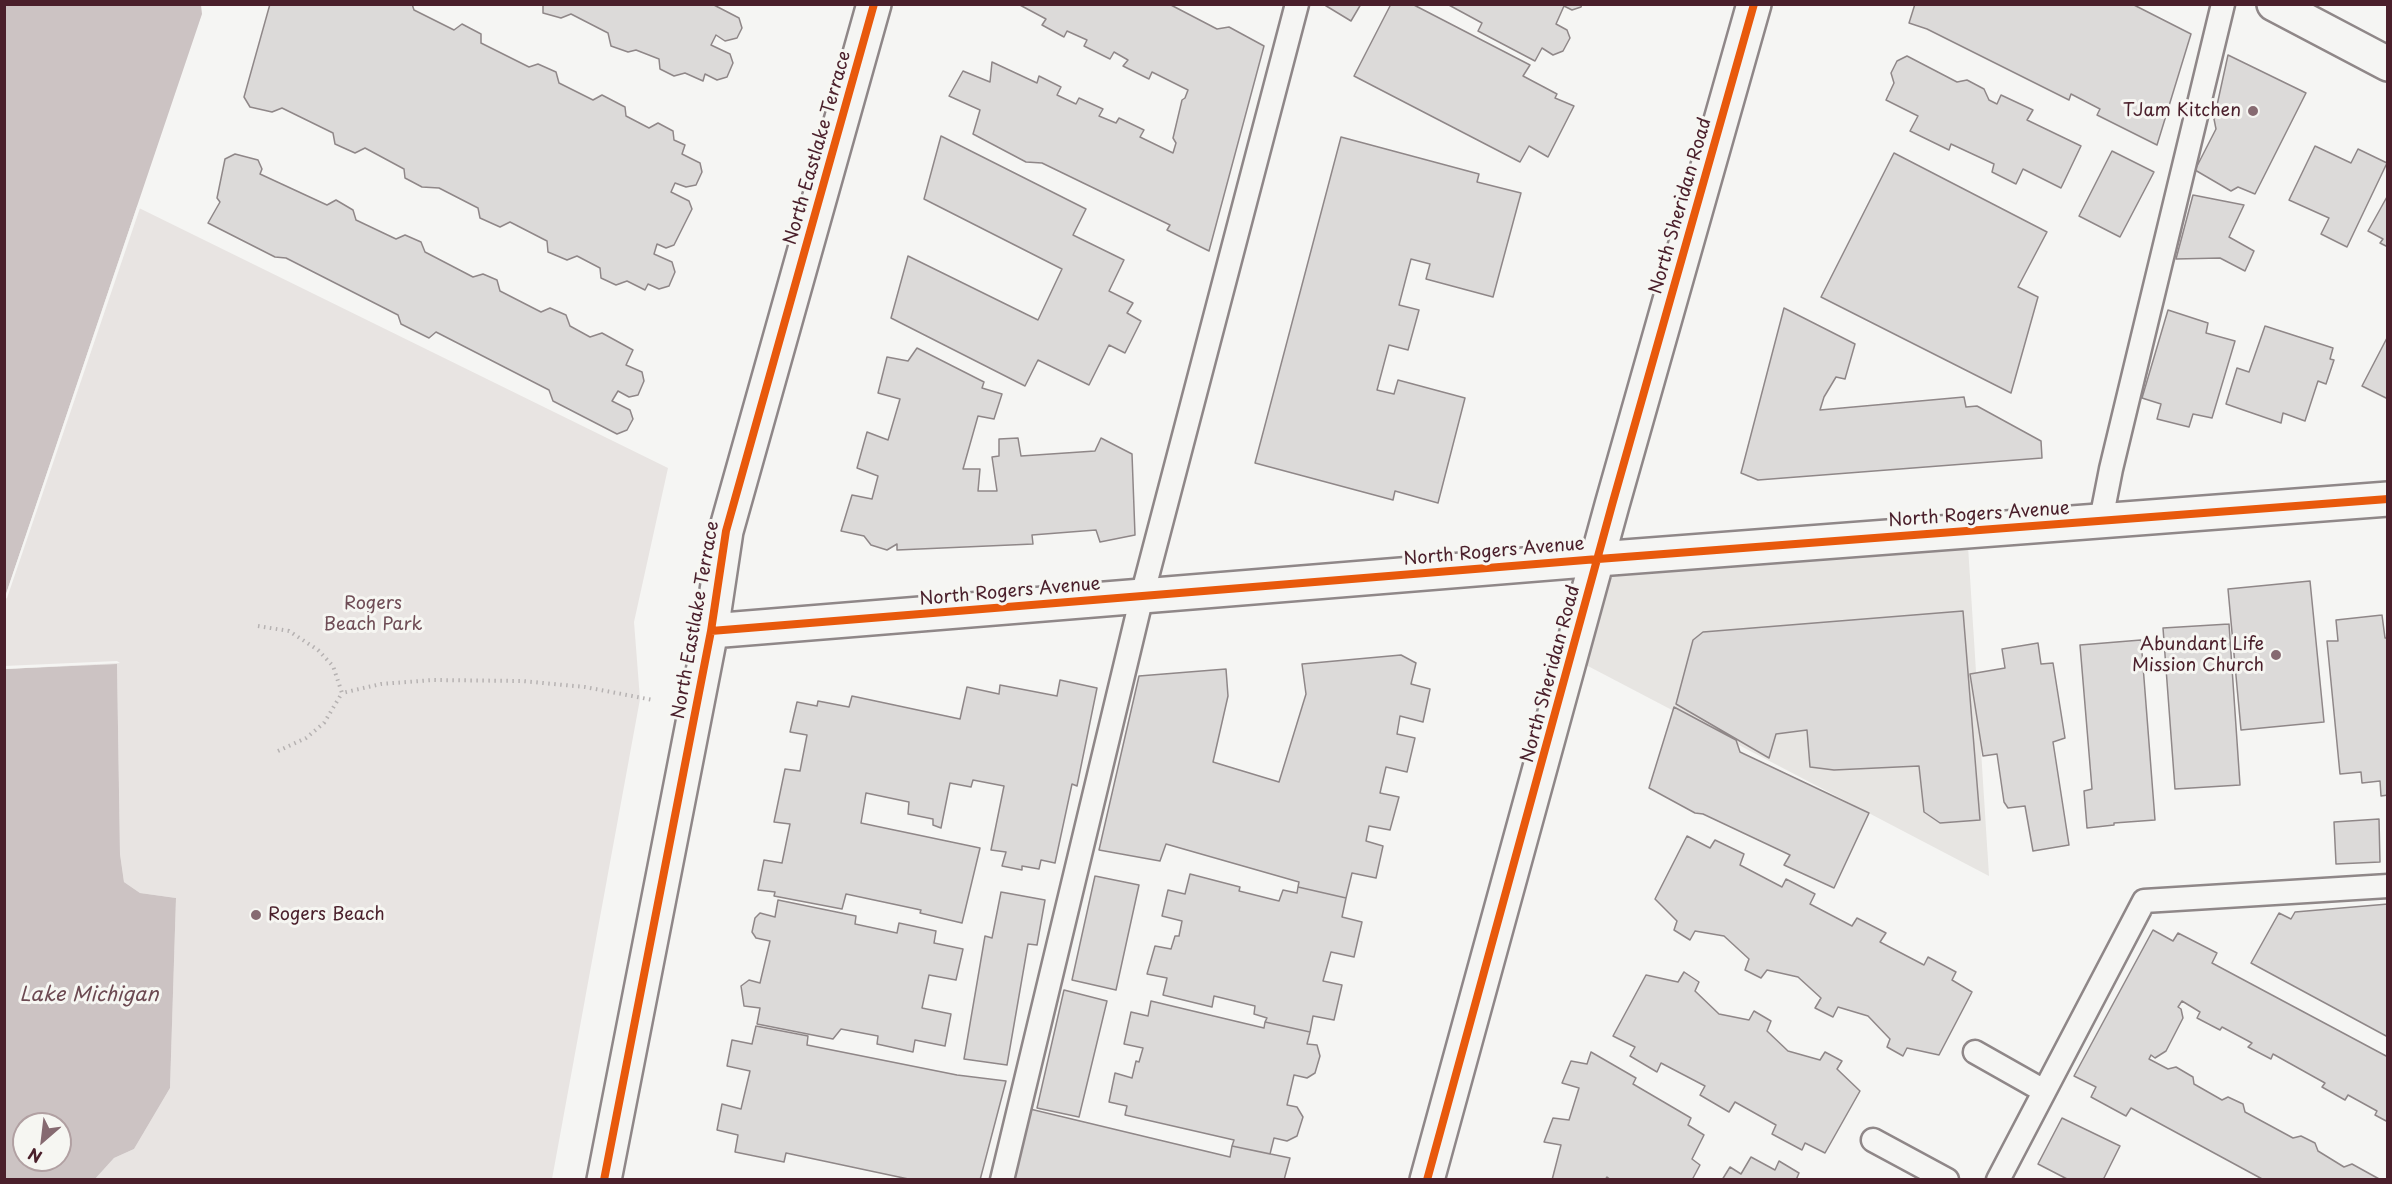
<!DOCTYPE html>
<html>
<head>
<meta charset="utf-8">
<style>
	body { margin:0 }
	#map { position:relative; width:2392px; height:1184px; overflow:hidden; background:#f5f5f3; font-family:"Playpen Sans",sans-serif }
	canvas { display:block }
	.frame { position:absolute; inset:0; border:6px solid #4a1f2b; pointer-events:none }
	.north { position:absolute; left:12px; top:1112px; width:60px; height:60px; box-sizing:border-box; background:#f6f6f2; border:2px solid #b1a0a2; border-radius:50%; rotate:208deg; font-size:16px; font-weight:700; line-height:24px; text-align:center; color:#4a1f2b }
	.north::after { content:''; display:block; margin:auto; width:21px; height:27px; background:#866a71; clip-path:polygon(50% 0,100% 100%,50% 72%,0 100%) }
</style>
</head>
<body>
<div id="map">
<canvas width="2392" height="1184"></canvas>
<div class="frame"></div>
<div class="north">N</div>
</div>
<script>
const g = document.querySelector('canvas').getContext('2d');
g.lineJoin = 'round';
function paint(path, color) { g.fillStyle = color; g.fill(path, 'evenodd'); }
const toPath = rows => new Path2D(rows.map(r => 'M' + r).join(''));
function strokePath(path, color, width, dash) { g.strokeStyle = color; g.lineWidth = width; g.lineCap = dash ? 'butt' : 'round'; g.setLineDash(dash || []); g.stroke(path); }
function drawText(font, color, halo, rows, align = 'center') {
  g.font = font + ' "Playpen Sans",sans-serif'; g.lineWidth = 6; g.setLineDash([]); g.textBaseline = 'middle'; g.strokeStyle = halo; g.fillStyle = color; for (const [text, x, y, turn = 0] of rows) {
    g.save(); g.translate(x, y); g.rotate((+turn || 0) * Math.PI / 180); g.textAlign = isNaN(turn) ? turn : align; if (halo) g.strokeText(text, 0, 0); g.fillText(text, 0, 0); g.restore();
  }
}
paint(toPath([
	[1968,546,1989,876,1586,665,1606,573]
]), '#e7e5e2');
paint(toPath([
	[137,207,668,468,634,622,640,699,552,1179,95,1179,114,1158,134,1149,170,1088,176,898,140,893,124,882,120,854,117,664,5,669,5,597]
]), '#e8e4e2');
paint(toPath([
	[5,5,201,5,202,14,5,597],
	[117,664,120,854,124,882,140,893,176,898,170,1088,134,1149,114,1158,95,1179,5,1179,4,669],
	[24,1124,60,1124,60,1160,24,1160]
]), '#ccc3c3');
paint(toPath([
	[137,207,140,208,7,598,4,600],
	[117,661,120,663,5,669,4,666]
]), '#f5f5f3');
const building = toPath([
	[270,4,412,4,414,10,454,30,462,24,481,34,481,43,529,67,538,64,556,72,559,83,593,100,602,95,625,107,626,116,649,128,658,123,673,131,674,140,685,145,682,154,700,163,702,172,696,185,686,187,675,183,671,192,689,201,692,209,674,245,666,248,657,244,654,254,672,262,675,272,669,286,659,289,648,284,645,290,627,281,616,285,601,278,600,268,577,256,567,260,548,252,547,241,510,222,500,227,480,218,478,208,439,188,422,187,405,178,404,169,365,148,355,153,335,144,333,133,282,108,272,112,250,107,244,97,270,4],
	[543,4,712,4,739,18,742,28,737,38,725,41,716,35,711,45,730,54,733,63,727,77,717,80,705,74,703,81,685,73,674,76,660,69,659,59,636,50,628,52,611,46,608,33,571,14,561,18,543,13,543,4],
	[1018,4,1169,4,1217,29,1229,27,1264,46,1209,251,1167,230,1170,225,1042,163,1026,162,973,134,980,110,949,96,963,71,990,82,992,62,1037,83,1039,76,1061,87,1057,95,1076,104,1079,98,1103,109,1099,116,1116,123,1119,118,1144,130,1140,137,1173,153,1176,143,1173,138,1182,100,1185,98,1188,90,1152,72,1149,79,1123,66,1128,60,1114,52,1110,59,1084,46,1087,40,1067,31,1064,37,1042,25,1046,19,1018,4],
	[1323,4,1361,4,1351,21,1323,4],
	[1391,4,1412,4,1530,65,1523,76,1557,94,1555,98,1574,106,1548,157,1529,146,1520,162,1354,76,1391,4],
	[1447,4,1582,4,1581,7,1572,10,1564,6,1556,24,1567,30,1570,38,1563,51,1553,55,1542,48,1535,61,1478,31,1482,23,1447,4],
	[1915,4,2132,4,2191,34,2157,145,2097,115,2100,109,2071,94,2069,100,1927,29,1909,23,1915,4],
	[2228,55,2306,93,2255,194,2238,187,2231,191,2195,170,2216,129,2214,119,2228,55],
	[1907,56,1957,82,1967,80,1984,89,1989,100,1997,104,2001,95,2033,110,2027,120,2081,146,2061,188,2023,169,2016,184,1992,172,1994,164,1951,144,1949,150,1910,131,1918,116,1886,100,1894,83,1891,73,1897,61,1907,56],
	[941,136,1086,209,1073,235,1124,260,1109,291,1133,303,1127,313,1141,321,1125,353,1109,345,1089,385,1038,360,1025,386,891,318,908,256,1038,320,1062,269,924,199,941,136],
	[1341,137,1479,174,1477,182,1521,193,1493,297,1426,279,1430,264,1411,259,1399,305,1419,310,1408,350,1389,345,1377,390,1394,394,1398,380,1465,398,1438,503,1395,491,1393,500,1255,463,1341,137],
	[2315,146,2351,163,2358,149,2387,163,2347,247,2321,234,2329,218,2289,200,2315,146],
	[2112,151,2154,172,2120,237,2079,216,2112,151],
	[1894,153,2047,232,2018,287,2038,297,2011,393,1821,297,1894,153],
	[235,154,258,160,262,169,260,174,327,205,336,200,353,210,356,220,396,239,405,235,421,242,425,252,473,277,483,274,497,280,500,291,541,312,550,308,566,315,570,326,590,337,602,333,633,350,626,365,642,372,644,381,638,395,629,397,618,391,612,401,630,410,633,419,627,430,617,434,553,401,549,390,436,332,429,338,401,324,398,315,286,258,275,257,208,223,220,202,217,198,225,159,235,154],
	[2193,195,2244,205,2229,237,2254,251,2245,271,2220,258,2176,259,2193,195],
	[2388,195,2388,247,2380,243,2383,239,2368,231,2388,195],
	[1784,308,1855,344,1845,379,1836,377,1824,397,1820,410,1964,397,1966,407,1977,406,2041,441,2042,458,1758,480,1741,473,1784,308],
	[2168,310,2208,323,2206,333,2235,341,2212,418,2193,414,2189,427,2157,419,2161,404,2142,398,2168,310],
	[2265,326,2333,348,2330,359,2334,360,2326,384,2318,381,2305,421,2283,413,2281,423,2226,404,2237,368,2249,372,2265,326],
	[2388,336,2388,399,2362,386,2388,336],
	[917,348,984,382,982,388,1002,394,994,419,978,416,963,469,980,469,978,491,997,491,992,457,999,456,999,439,1018,438,1021,456,1095,451,1101,438,1132,454,1135,535,1100,542,1096,530,1032,535,1033,544,897,550,897,544,887,550,871,545,864,536,841,531,852,495,872,499,878,476,857,468,867,432,888,440,900,399,878,393,887,357,908,361,917,348],
	[2310,581,2324,722,2241,730,2228,589,2310,581],
	[1963,611,1980,820,1940,823,1924,812,1919,766,1834,770,1810,767,1807,730,1776,734,1769,758,1676,704,1693,640,1703,632,1963,611],
	[2382,615,2385,638,2388,638,2388,795,2381,796,2380,781,2362,783,2361,772,2340,774,2327,641,2338,641,2336,620,2382,615],
	[2229,624,2240,785,2175,789,2163,628,2229,624],
	[2141,640,2155,820,2114,823,2114,825,2087,828,2084,791,2092,789,2080,645,2141,640],
	[2038,643,2041,664,2053,663,2065,738,2053,742,2069,845,2033,851,2025,806,2008,808,2004,802,1997,754,1983,756,1970,674,2005,668,2002,649,2038,643],
	[1401,655,1416,663,1411,684,1430,689,1423,722,1400,716,1397,734,1415,738,1407,772,1386,767,1380,793,1399,797,1390,830,1369,826,1366,841,1383,846,1376,878,1352,873,1346,898,1298,887,1299,882,1166,844,1160,861,1099,850,1139,676,1226,669,1228,696,1213,762,1279,782,1306,694,1302,664,1401,655],
	[1060,680,1097,688,1077,786,1072,784,1055,863,1041,860,1039,869,1022,866,1022,870,1002,866,1006,852,991,850,1004,786,973,780,971,787,950,783,941,828,933,825,933,819,908,814,909,802,866,793,861,823,980,848,962,923,920,913,921,910,846,894,842,909,774,896,775,892,758,890,764,860,782,863,790,824,774,822,785,769,800,771,807,735,790,732,797,702,817,706,818,701,849,707,852,696,960,719,967,687,999,694,1000,685,1057,696,1060,680],
	[1674,707,1736,740,1740,752,1869,813,1834,888,1784,865,1790,855,1703,814,1695,813,1649,788,1674,707],
	[2379,819,2380,862,2336,864,2334,822,2379,819],
	[1687,836,1710,848,1715,840,1744,854,1740,865,1782,887,1786,879,1815,894,1810,904,1852,926,1857,918,1886,933,1880,942,1924,965,1928,957,1956,972,1952,980,1972,992,1939,1055,1907,1048,1903,1056,1887,1047,1890,1039,1868,1016,1838,1007,1833,1017,1815,1008,1821,998,1798,977,1767,970,1761,978,1745,970,1749,959,1724,936,1695,931,1690,940,1674,930,1677,921,1655,899,1687,836],
	[1190,874,1240,887,1239,891,1279,901,1283,890,1297,893,1298,887,1346,898,1342,917,1362,922,1354,957,1331,952,1323,981,1342,985,1334,1020,1313,1016,1310,1032,1265,1022,1267,1018,1254,1014,1255,1006,1214,996,1212,1007,1163,995,1167,978,1147,974,1155,946,1171,949,1175,936,1179,936,1182,921,1162,916,1168,890,1185,894,1190,874],
	[1095,876,1139,885,1116,990,1072,980,1095,876],
	[1001,892,1045,900,1037,945,1028,944,1007,1065,964,1059,985,936,992,938,1001,892],
	[778,900,856,916,855,924,897,933,899,923,936,931,934,943,963,949,956,980,929,975,922,1008,951,1014,945,1046,915,1040,913,1052,877,1044,878,1036,841,1029,833,1039,757,1024,760,1008,744,1006,741,986,749,980,760,983,770,941,756,938,752,932,755,918,760,913,775,917,778,900],
	[2388,904,2388,1037,2251,963,2279,913,2291,919,2295,912,2388,904],
	[2153,930,2173,941,2178,933,2217,953,2212,963,2388,1057,2388,1122,2375,1115,2377,1111,2348,1095,2345,1100,2322,1087,2325,1083,2273,1054,2271,1059,2248,1047,2252,1043,2222,1027,2220,1030,2197,1018,2200,1012,2182,1001,2178,1007,2181,1009,2183,1018,2166,1051,2155,1058,2151,1055,2149,1059,2168,1069,2176,1067,2193,1077,2194,1084,2222,1100,2228,1097,2243,1104,2245,1112,2293,1138,2301,1136,2315,1143,2318,1151,2344,1167,2352,1164,2381,1180,2264,1180,2131,1108,2126,1116,2091,1097,2096,1087,2074,1076,2153,930],
	[1684,972,1699,982,1695,991,1719,1014,1749,1020,1754,1011,1771,1021,1767,1031,1788,1051,1820,1060,1825,1052,1842,1061,1837,1069,1860,1091,1825,1153,1805,1143,1802,1150,1772,1134,1776,1125,1735,1102,1729,1112,1700,1095,1705,1086,1661,1063,1657,1072,1630,1056,1635,1047,1613,1036,1646,975,1678,982,1684,972],
	[1064,990,1107,1001,1079,1117,1037,1108,1064,990],
	[1151,1001,1264,1028,1265,1022,1310,1032,1307,1044,1317,1045,1320,1056,1315,1073,1307,1078,1294,1075,1287,1105,1297,1107,1303,1117,1297,1136,1287,1141,1274,1138,1270,1154,1232,1146,1234,1140,1125,1115,1127,1106,1109,1102,1115,1073,1132,1078,1136,1061,1139,1062,1143,1048,1124,1044,1131,1012,1148,1016,1151,1001],
	[756,1026,808,1036,807,1045,957,1075,1006,1081,980,1180,913,1180,786,1153,784,1162,735,1152,738,1135,717,1130,722,1104,741,1109,750,1071,727,1066,732,1040,752,1044,756,1026],
	[1591,1052,1636,1078,1633,1084,1691,1118,1688,1125,1704,1135,1692,1159,1700,1165,1692,1180,1611,1180,1607,1177,1605,1180,1552,1180,1561,1145,1544,1142,1553,1118,1569,1120,1579,1088,1562,1083,1571,1061,1587,1064,1591,1052],
	[1030,1109,1230,1157,1232,1146,1290,1158,1284,1180,1013,1180,1030,1109],
	[2062,1118,2120,1146,2103,1180,2069,1180,2038,1164,2062,1118],
	[1751,1157,1775,1170,1779,1161,1799,1173,1796,1180,1722,1180,1730,1167,1741,1174,1751,1157]
]);
paint(building, '#dcdad9');
strokePath(building, '#8f8788', 1.5);
const service = toPath([
	[2101,520,2111,469,2223,4],
	[1975,1052,2044,1091],
	[1873,1140,1947,1180],
	[1002,1180,1142,596,1297,4],
	[1998,1180,2144,901,2388,886]
]);
const minor = toPath([
	[711,631,1598,559],
	[604,1180,711,631,726,531,874,4]
]);
const secondary = toPath([
	[2274,4,2388,64],
	[1598,559,2388,499],
	[1427,1180,1612,505,1754,4]
]);
strokePath(service, '#8f8788', 27);
strokePath(minor, '#8f8788', 38);
strokePath(secondary, '#8f8788', 38);
strokePath(toPath([
	[258,626,289,631,318,650,333,666,342,693,381,684,433,680,522,681,585,687,653,700],
	[278,751,306,738,324,723,342,693]
]), '#b6b2b2', 4, [1.5, 4.5]);
strokePath(service, '#f5f5f3', 22);
strokePath(minor, '#f5f5f3', 33);
strokePath(secondary, '#f5f5f3', 33);
strokePath(toPath([
	[711,631,1598,559,2388,499],
	[604,1180,711,631,726,531,874,4],
	[1427,1180,1612,505,1754,4]
]), '#e8590c', 8);
for (const [x, y, r, color] of [
	[2253,111,6,"#866a71"],
	[2276,655,6,"#866a71"],
	[256,915,6,"#866a71"]
]) { const dot = new Path2D(); dot.arc(x, y, r, 0, 2 * Math.PI); g.fillStyle = color; g.fill(dot); strokePath(dot, '#f6f6f2', 2); }
drawText('18px', '#4a1f2b', '#f6f6f2', [
	["TJam Kitchen",2241,111],
	["Abundant Life",2264,645],
	["Mission Church",2264,666],
	["Rogers Beach",268,915,"left"]
], 'right');
drawText('18px', '#4a1f2b', '#f6f6f2', [
	["North Eastlake Terrace",818,148,-74],
	["North Sheridan Road",1681,206,-74],
	["North Rogers Avenue",1979,515,-4],
	["North Rogers Avenue",1494,552,-5],
	["North Rogers Avenue",1010,592,-5],
	["North Eastlake Terrace",696,620,-80],
	["North Sheridan Road",1551,674,-75]
]);
drawText('18px', '#6f4d56', '#f6f6f2', [
	["Rogers",373,604],
	["Beach Park",373,625]
]);
drawText('italic 20px', '#6c4a52', '#f6f6f2', [
	["Lake Michigan",89,995]
]);
</script>
</body>
</html>
